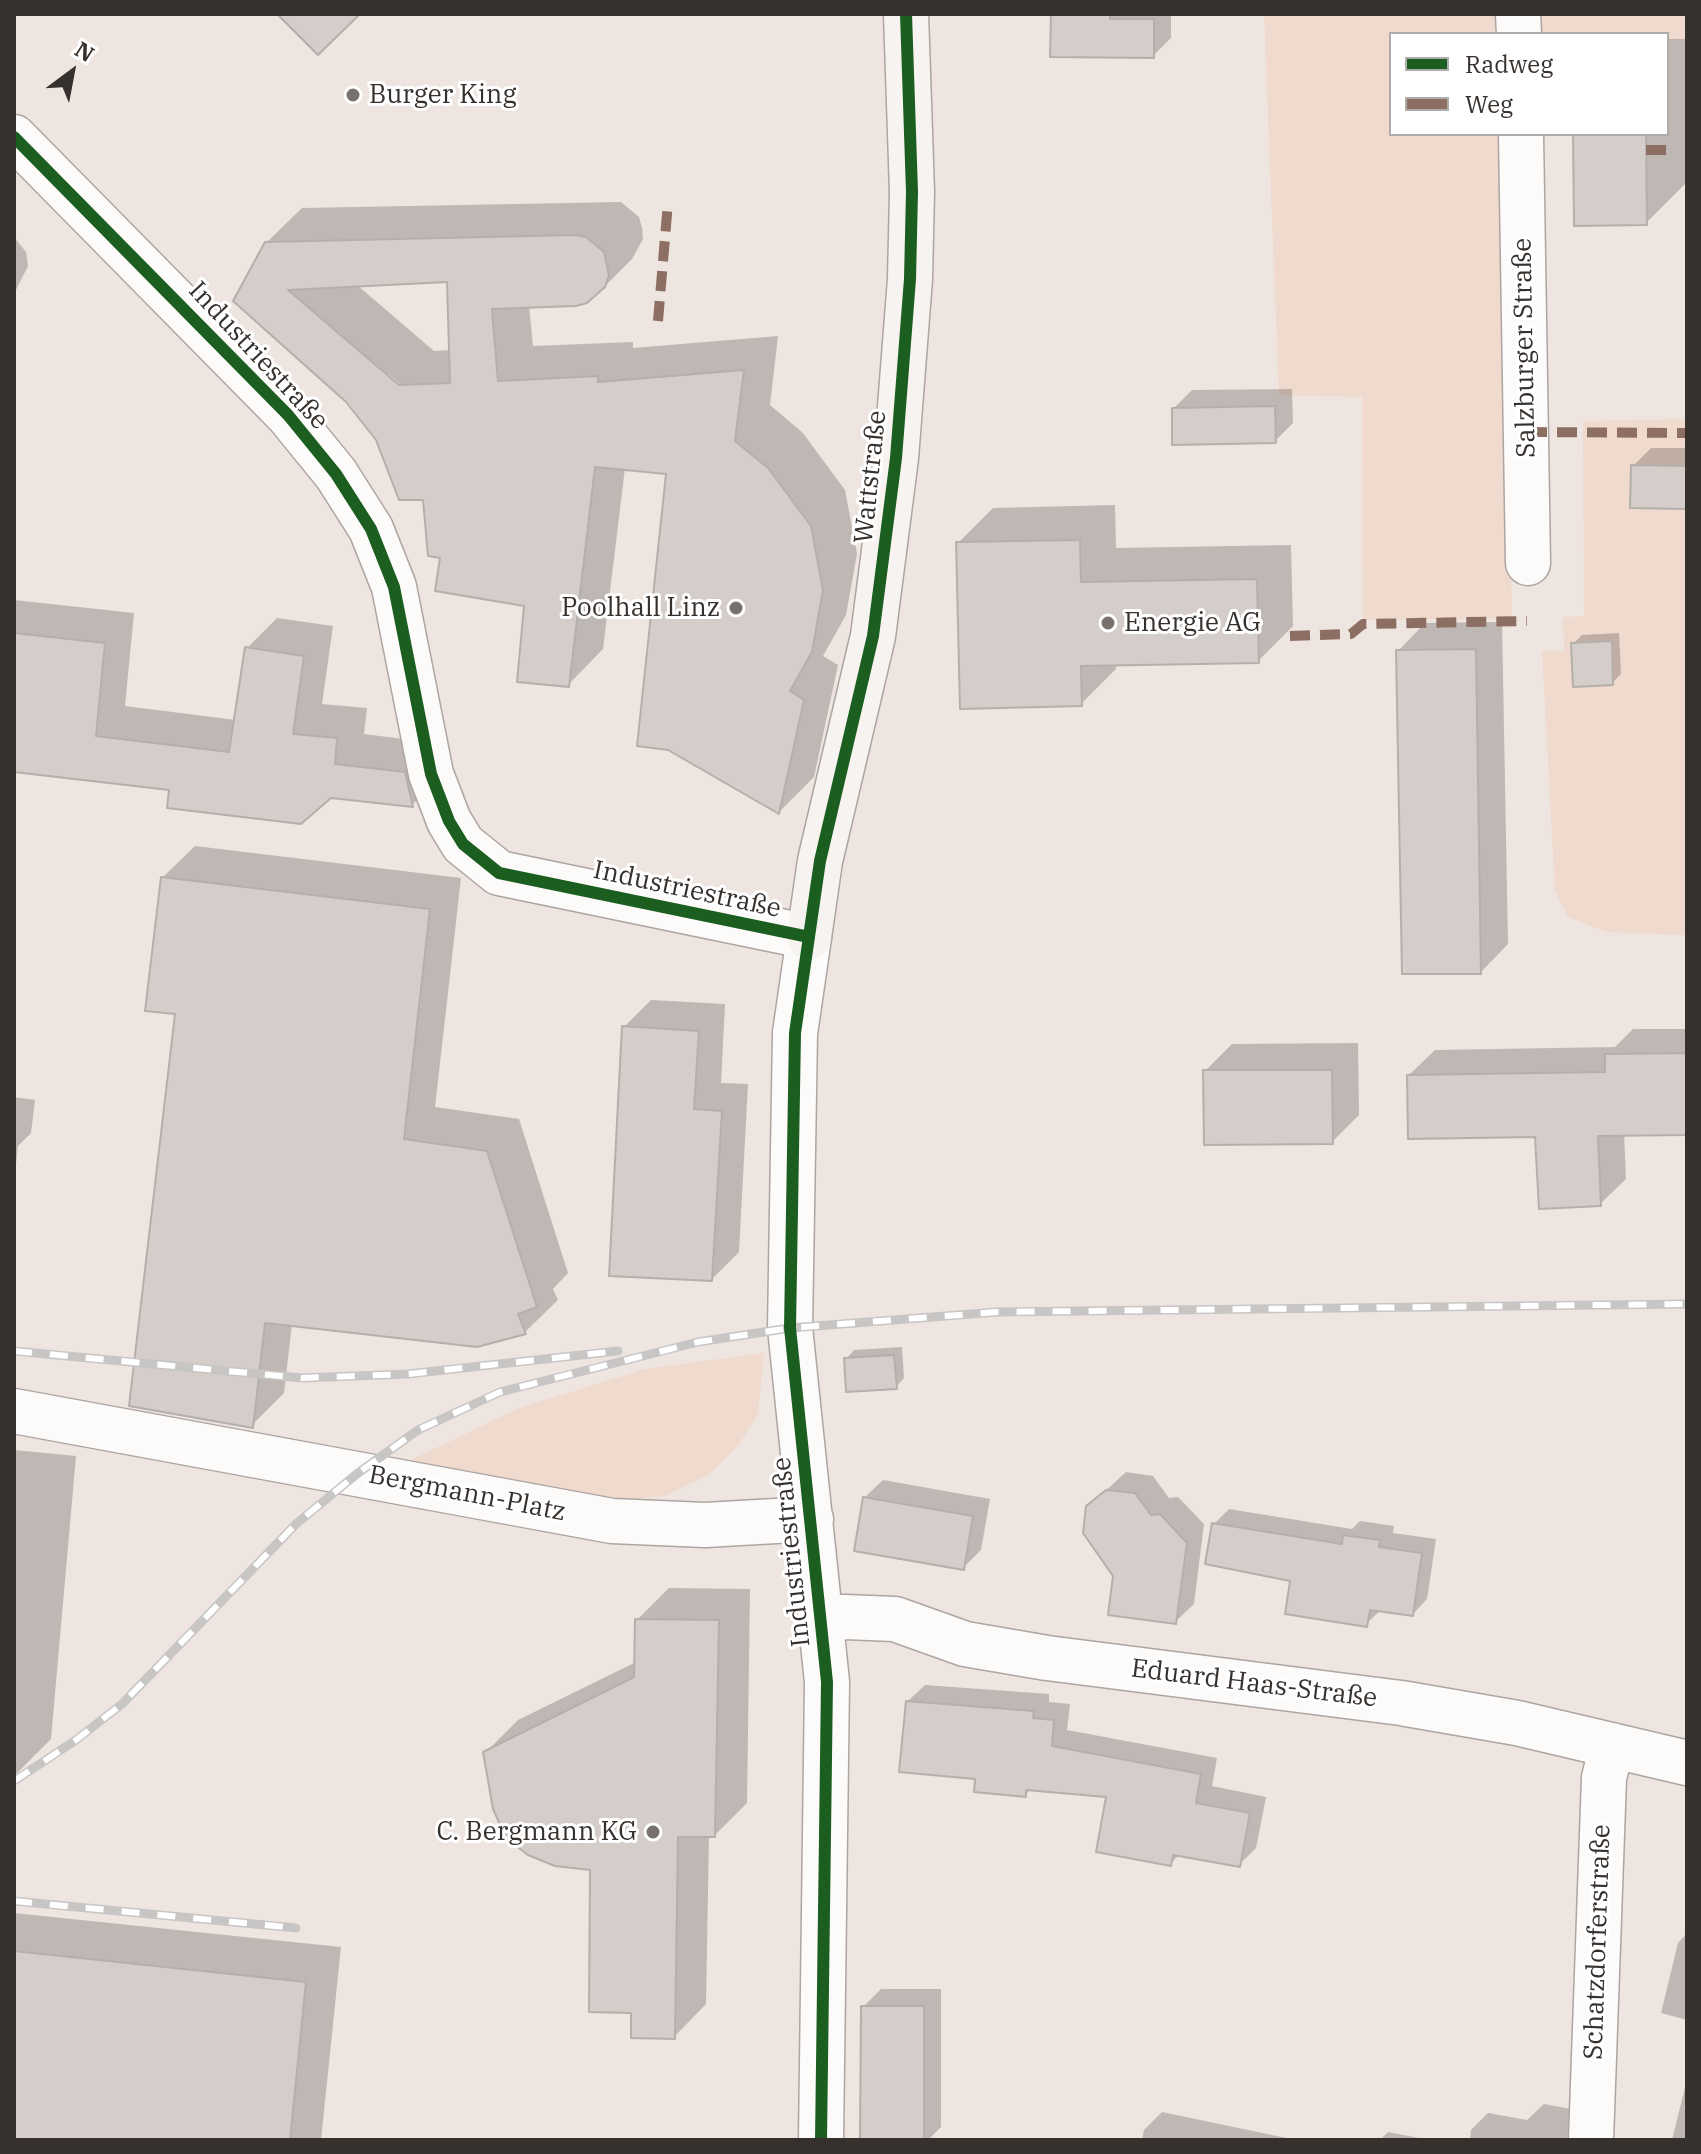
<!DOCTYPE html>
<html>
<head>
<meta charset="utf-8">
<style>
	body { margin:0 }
	#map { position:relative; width:1701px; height:2154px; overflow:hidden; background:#eee5e1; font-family:"IBM Plex Serif",serif }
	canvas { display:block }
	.frame { position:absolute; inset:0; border:16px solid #37312e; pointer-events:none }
	.legend { position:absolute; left:1389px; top:32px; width:280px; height:104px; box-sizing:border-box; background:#fff; border:2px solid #afadab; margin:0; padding:10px 14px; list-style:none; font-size:24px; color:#37312e }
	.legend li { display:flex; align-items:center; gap:16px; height:40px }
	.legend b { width:40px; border:2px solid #afadab }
	.north { position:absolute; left:32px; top:32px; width:80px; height:80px; -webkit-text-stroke:6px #fff; paint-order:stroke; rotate:32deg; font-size:22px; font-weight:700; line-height:32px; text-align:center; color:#37312e }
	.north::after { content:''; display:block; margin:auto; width:28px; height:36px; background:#37312e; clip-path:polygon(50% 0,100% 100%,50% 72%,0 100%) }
</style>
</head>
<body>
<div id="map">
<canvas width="1701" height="2154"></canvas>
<div class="frame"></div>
<ul class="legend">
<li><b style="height:10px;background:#1b5e20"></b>Radweg</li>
<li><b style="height:10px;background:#8d6e63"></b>Weg</li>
</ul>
<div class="north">N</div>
</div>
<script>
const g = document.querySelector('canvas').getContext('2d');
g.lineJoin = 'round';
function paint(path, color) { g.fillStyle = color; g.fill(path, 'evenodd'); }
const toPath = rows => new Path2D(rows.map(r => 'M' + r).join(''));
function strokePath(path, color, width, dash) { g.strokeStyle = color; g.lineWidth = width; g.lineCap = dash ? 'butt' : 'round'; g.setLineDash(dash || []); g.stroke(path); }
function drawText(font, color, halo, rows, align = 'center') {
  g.font = font + ' "IBM Plex Serif",serif'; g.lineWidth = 6; g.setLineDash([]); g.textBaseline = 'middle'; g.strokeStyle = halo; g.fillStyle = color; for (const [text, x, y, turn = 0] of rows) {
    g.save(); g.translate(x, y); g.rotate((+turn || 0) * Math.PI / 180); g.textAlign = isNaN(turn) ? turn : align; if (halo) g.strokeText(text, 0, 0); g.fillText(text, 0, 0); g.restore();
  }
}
paint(toPath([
	[1264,14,1502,14,1502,34,1391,34,1391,134,1504,134,1512,618,1363,620,1362,397,1279,395],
	[1532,14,1687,14,1687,39,1667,40,1667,34,1532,34],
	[1687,419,1687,935,1606,932,1568,917,1555,891,1542,651,1564,651,1563,617,1584,616,1583,421],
	[764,1353,758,1414,737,1447,708,1475,664,1496,627,1500,409,1461,519,1408,645,1369]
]), '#f0d9cd');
paint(toPath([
	[1053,14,1171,14,1171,38,1153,56],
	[1667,39,1687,39,1687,182,1646,223,1575,134,1667,134],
	[621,202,639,217,642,228,643,239,632,259,596,295,529,306,533,346,633,342,633,348,778,336,770,405,803,433,845,490,857,554,846,615,823,656,838,665,814,777,779,812,668,472,625,468,603,649,568,685,526,604,442,556,424,498,347,400,235,301,266,243,302,208],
	[449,280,451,350,434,351,357,285],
	[388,374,407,390,393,383],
	[14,237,26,252,28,266,14,294],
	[1292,389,1293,423,1275,441,1174,408,1192,390],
	[1651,448,1687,448,1687,506,1633,466],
	[1115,505,1116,548,1291,545,1293,626,1258,661,1116,664,1116,669,1081,704,958,543,993,508],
	[14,600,134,613,125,706,236,720,247,648,277,618,333,626,322,704,367,708,364,734,435,743,442,775,412,805,330,795,171,788,14,770],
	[1502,622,1508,944,1481,972,1398,651,1425,623],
	[1619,633,1621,674,1612,683,1573,644,1582,635],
	[195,846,461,878,435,1107,519,1119,568,1273,553,1289,558,1300,525,1332,477,1345,292,1324,284,1393,252,1425,177,1012,162,878],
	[651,1000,725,1004,721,1083,748,1084,739,1252,712,1279,624,1027],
	[1633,1029,1687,1029,1687,1133,1624,1133,1626,1179,1600,1204,1537,1135,1409,1075,1435,1050,1615,1047],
	[1358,1043,1359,1115,1332,1142,1205,1071,1232,1044],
	[14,1097,35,1100,31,1133,18,1146,14,1182],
	[902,1347,904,1378,896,1387,846,1359,854,1350],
	[14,1450,76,1456,51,1739,16,1774],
	[1126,1472,1153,1476,1169,1498,1178,1497,1204,1524,1194,1604,1175,1622,1115,1575,1088,1507],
	[883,1480,990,1499,981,1550,963,1568,864,1498],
	[1229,1509,1352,1529,1360,1521,1394,1526,1393,1533,1436,1539,1427,1599,1413,1614,1381,1610,1366,1624,1292,1579,1214,1524],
	[669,1588,750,1589,747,1803,715,1835,709,1835,706,2004,674,2037,633,2011,593,1868,485,1753,518,1720,636,1662,637,1620],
	[925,1685,1049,1694,1049,1702,1070,1704,1067,1730,1217,1758,1212,1786,1266,1797,1256,1848,1239,1865,1180,1854,1170,1864,1108,1795,1032,1788,1025,1795,977,1777,908,1701],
	[14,1913,341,1947,321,2140,14,2140],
	[1687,1933,1687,2020,1661,2013,1678,1943],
	[881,1989,941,1989,941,2127,928,2140,862,2140,863,2007],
	[1687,2079,1687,2140,1672,2140],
	[1544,2104,1582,2111,1576,2140,1470,2140,1471,2130,1488,2113,1527,2120],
	[1162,2112,1296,2140,1142,2140,1144,2130],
	[1388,2132,1429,2140,1380,2140]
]), '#0003');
const building = toPath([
	[277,14,360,14,318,55,277,14],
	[1051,14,1110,14,1110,19,1154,19,1154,58,1050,57,1051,14],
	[1573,134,1646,134,1647,225,1574,226,1573,134],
	[574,235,586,237,604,252,609,275,605,287,587,303,576,306,492,309,498,381,598,376,598,382,744,370,735,441,768,468,811,526,823,590,812,652,790,691,804,700,779,814,668,750,637,746,666,474,595,467,569,687,517,682,524,606,435,591,440,558,428,556,423,500,399,500,376,440,346,402,233,301,265,242,574,235],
	[447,282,450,383,399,385,288,290,447,282],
	[1275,406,1276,443,1172,445,1172,408,1275,406],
	[1631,465,1687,466,1687,509,1630,508,1631,465],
	[1080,540,1081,582,1257,579,1259,663,1081,666,1082,706,960,709,956,542,1080,540],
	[14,633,105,643,96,736,229,752,245,647,304,656,293,734,337,738,335,764,405,772,413,807,331,798,301,824,167,808,169,790,14,772,14,633],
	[1612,641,1613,685,1573,687,1571,643,1612,641],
	[1476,649,1481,974,1402,974,1396,650,1476,649],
	[161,877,430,909,404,1139,487,1151,537,1307,518,1314,526,1334,477,1347,265,1323,253,1428,129,1406,175,1014,145,1011,161,877],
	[622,1026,699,1031,694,1109,722,1111,712,1281,609,1276,622,1026],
	[1687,1053,1687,1135,1598,1136,1601,1206,1539,1209,1535,1137,1408,1139,1407,1075,1605,1072,1605,1054,1687,1053],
	[1203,1070,1332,1070,1333,1144,1204,1145,1203,1070],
	[894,1355,897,1389,846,1392,844,1358,894,1355],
	[1106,1490,1135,1493,1151,1515,1160,1514,1187,1543,1176,1624,1108,1615,1113,1576,1083,1533,1086,1506,1106,1490],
	[863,1497,973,1516,964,1570,854,1551,863,1497],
	[1212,1523,1342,1544,1343,1535,1380,1540,1379,1547,1422,1553,1413,1616,1370,1610,1367,1627,1285,1614,1290,1581,1205,1564,1212,1523],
	[635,1619,719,1620,715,1837,678,1837,675,2039,631,2038,631,2013,589,2012,590,1870,555,1866,528,1855,506,1838,493,1809,483,1752,634,1677,635,1619],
	[906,1701,1034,1711,1033,1718,1054,1720,1052,1746,1201,1774,1196,1803,1250,1813,1240,1867,1173,1855,1171,1866,1096,1852,1106,1797,1026,1790,1026,1797,974,1792,975,1779,899,1772,906,1701],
	[14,1951,306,1982,290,2140,14,2140,14,1951],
	[861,2006,924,2006,924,2140,860,2140,861,2006]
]);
paint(building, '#d4cdc9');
strokePath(building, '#b5afac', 2);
const street = toPath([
	[1518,14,1519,34],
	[1521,134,1528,563],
	[14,137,288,415,336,474,371,529,394,587,431,774,449,821,463,844,499,873,809,937,795,1033,790,1328,827,1682,821,2140],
	[14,1411,612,1521,705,1525,811,1519],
	[820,1616,895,1619,965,1644,1047,1658,1401,1703,1517,1723,1687,1763],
	[1591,2140,1604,1778,1612,1745]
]);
const secondary = toPath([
	[809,937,820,861,873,636,896,458,910,279,912,192,906,14]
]);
strokePath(street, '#aca5a2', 47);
strokePath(secondary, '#aca5a2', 47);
strokePath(street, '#fcfbfa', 44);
strokePath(secondary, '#f7f3f0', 44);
const rail = toPath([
	[14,1351,302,1378,408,1374,618,1351],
	[14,1781,76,1740,122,1704,296,1524,358,1473,418,1430,500,1392,698,1342,790,1328,997,1312,1687,1304],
	[14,1901,296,1928]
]);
strokePath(rail, '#c8c6c5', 9);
strokePath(rail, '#fff', 6, [18]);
strokePath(toPath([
	[1646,150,1674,150],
	[658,321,668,202],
	[1527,432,1687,433],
	[1290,636,1351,634,1363,624,1527,621]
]), '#8d6e63', 10, [20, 10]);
strokePath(toPath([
	[14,137,288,415,336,474,371,529,394,587,431,774,449,821,463,844,499,873,809,937],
	[821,2140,827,1682,790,1328,795,1033,820,861,873,636,896,458,910,279,912,192,906,14]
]), '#1b5e20', 12);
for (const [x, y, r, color] of [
	[353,95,8,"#77706d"],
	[736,608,8,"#77706d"],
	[1108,623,8,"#77706d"],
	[653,1832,8,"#77706d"]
]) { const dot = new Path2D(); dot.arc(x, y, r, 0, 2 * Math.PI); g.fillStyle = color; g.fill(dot); strokePath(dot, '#fff', 3); }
drawText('26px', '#37312e', '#fff', [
	["Burger King",369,95],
	["Poolhall Linz",720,608,"right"],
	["Energie AG",1124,623],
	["C. Bergmann KG",637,1832,"right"]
], 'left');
drawText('26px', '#37312e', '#fff', [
	["Salzburger Straße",1525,348,-91],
	["Industriestraße",258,356,47],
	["Wattstraße",871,477,-84],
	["Industriestraße",687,890,12],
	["Bergmann-Platz",467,1494,11],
	["Industriestraße",792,1552,-96],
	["Eduard Haas-Straße",1254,1684,7],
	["Schatzdorferstraße",1598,1942,-88]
]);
</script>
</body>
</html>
